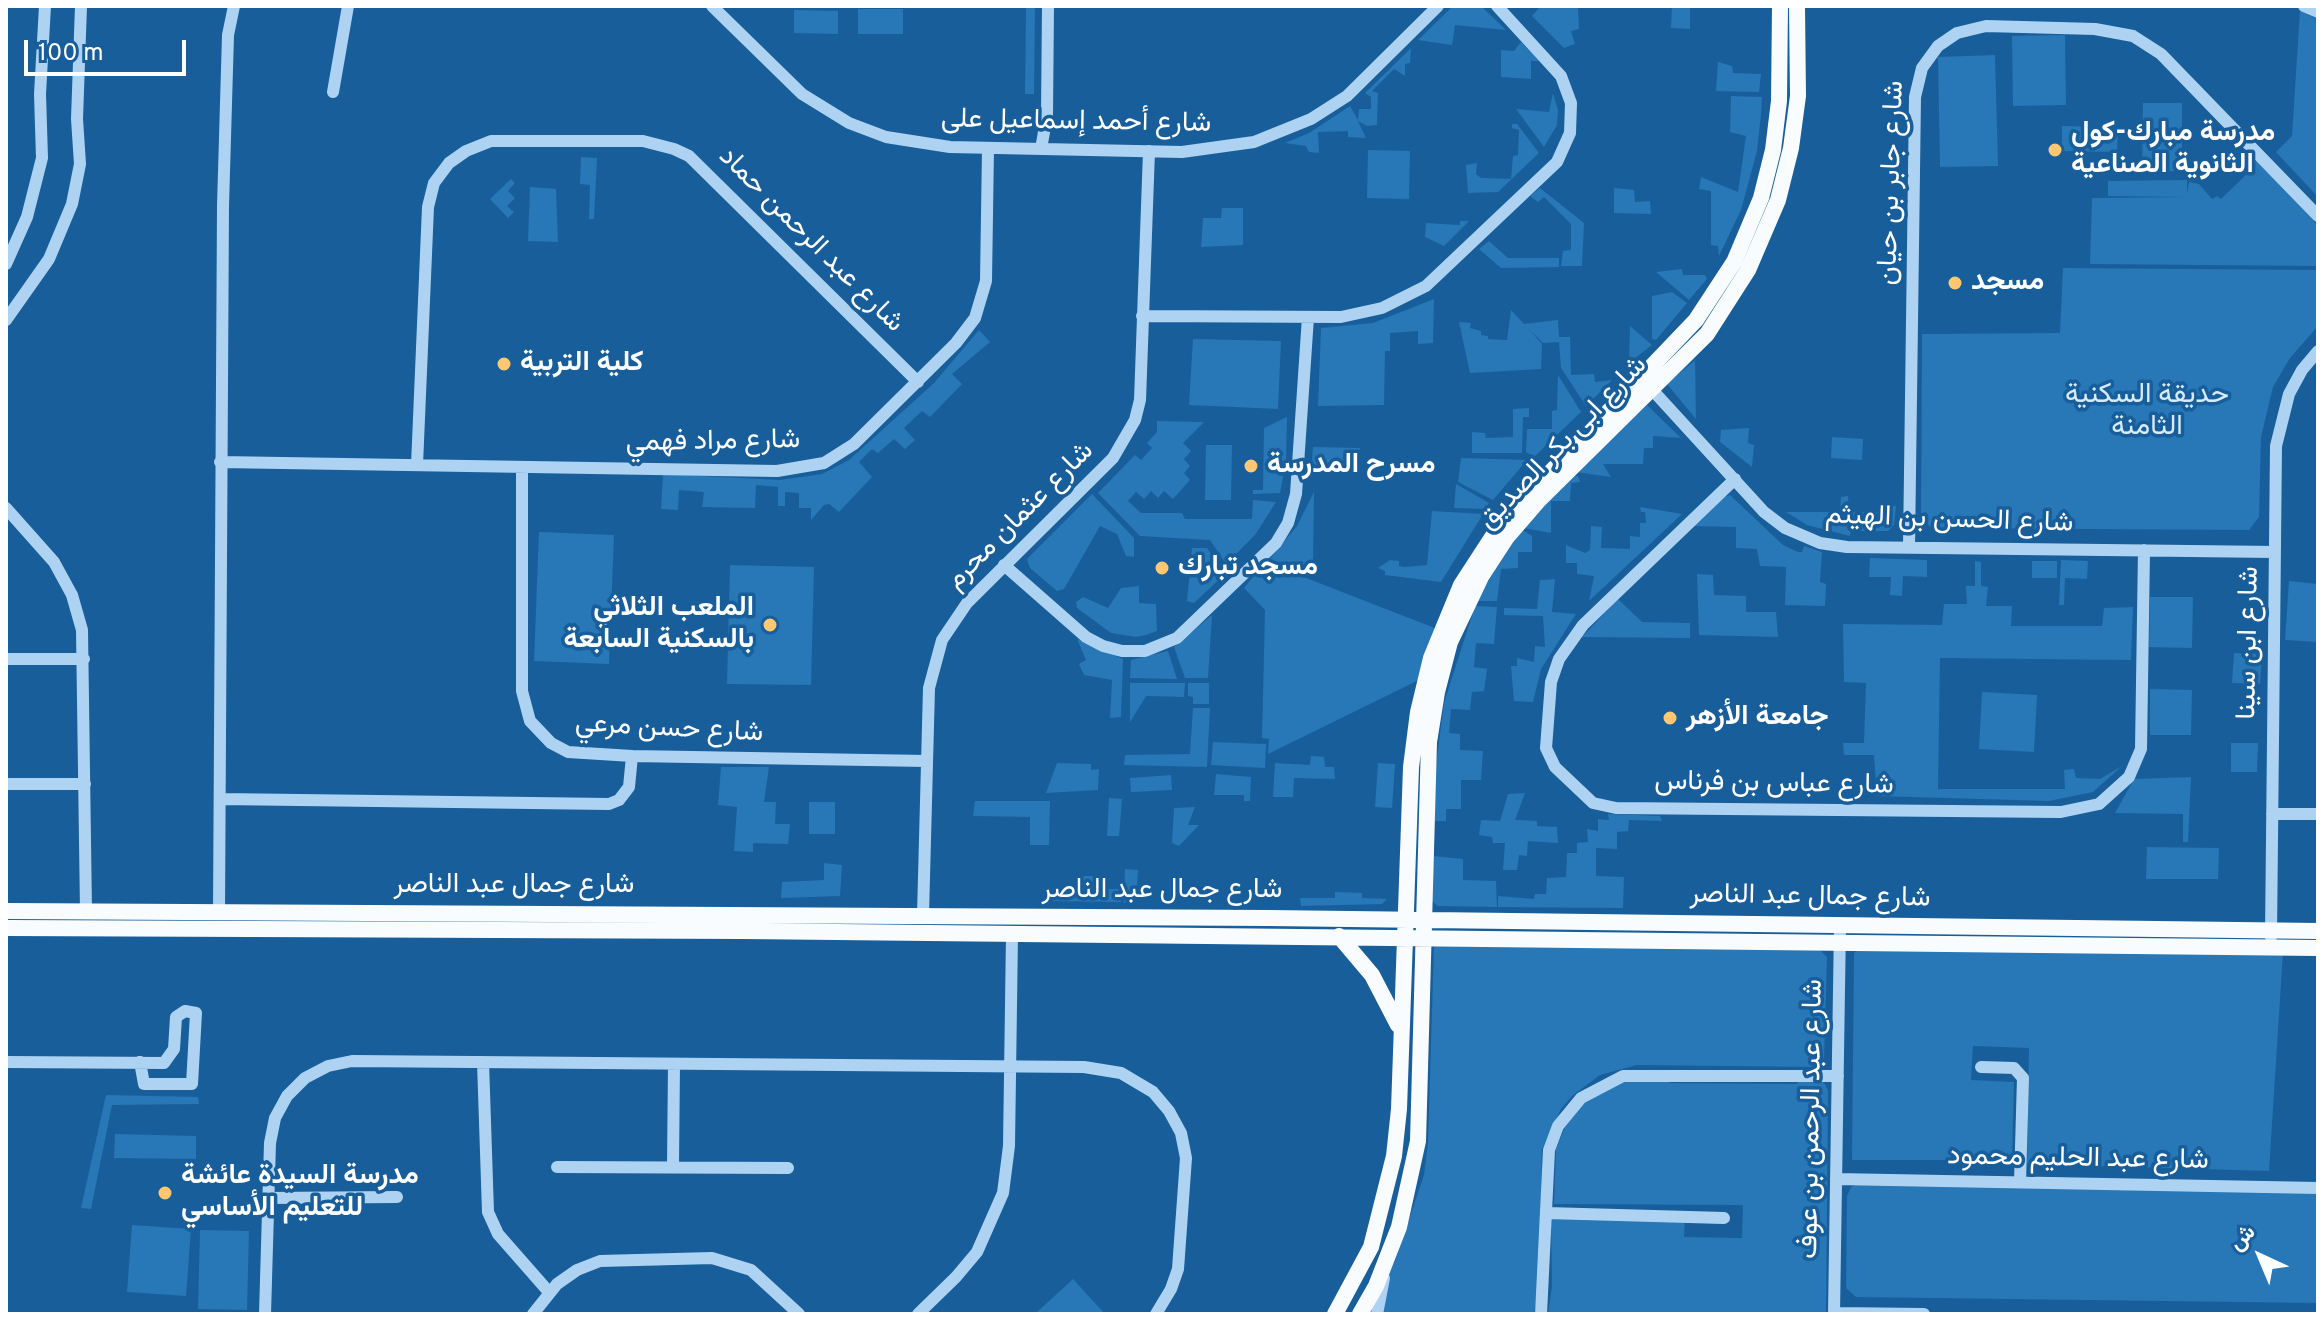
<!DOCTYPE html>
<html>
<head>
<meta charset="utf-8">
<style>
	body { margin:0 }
	#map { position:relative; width:2324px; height:1320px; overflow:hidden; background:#185e9b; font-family:Overpass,Vazirmatn,sans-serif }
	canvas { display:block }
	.frame { position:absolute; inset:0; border:8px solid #fff; pointer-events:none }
	.north { position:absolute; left:2220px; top:1216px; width:80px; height:80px; -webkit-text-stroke:6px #185e9b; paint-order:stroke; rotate:316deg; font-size:22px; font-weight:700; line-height:32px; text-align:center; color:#fff }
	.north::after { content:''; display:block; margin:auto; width:28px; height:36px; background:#fff; clip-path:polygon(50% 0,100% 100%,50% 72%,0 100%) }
	.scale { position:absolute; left:24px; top:40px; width:162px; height:36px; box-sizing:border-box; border:4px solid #fff; border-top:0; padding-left:10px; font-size:24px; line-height:28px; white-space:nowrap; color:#fff; -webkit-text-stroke:6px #185e9b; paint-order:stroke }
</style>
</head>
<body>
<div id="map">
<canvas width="2324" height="1320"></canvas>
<div class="frame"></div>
<div class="north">ش</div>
<div class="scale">100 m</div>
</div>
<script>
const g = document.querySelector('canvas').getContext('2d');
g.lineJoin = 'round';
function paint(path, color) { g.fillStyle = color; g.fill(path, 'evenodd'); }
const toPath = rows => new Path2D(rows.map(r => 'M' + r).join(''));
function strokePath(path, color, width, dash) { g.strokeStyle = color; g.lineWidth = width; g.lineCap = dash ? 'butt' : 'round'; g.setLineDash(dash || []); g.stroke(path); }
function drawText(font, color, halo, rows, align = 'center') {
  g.font = font + ' Overpass,Vazirmatn,sans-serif'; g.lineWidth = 7; g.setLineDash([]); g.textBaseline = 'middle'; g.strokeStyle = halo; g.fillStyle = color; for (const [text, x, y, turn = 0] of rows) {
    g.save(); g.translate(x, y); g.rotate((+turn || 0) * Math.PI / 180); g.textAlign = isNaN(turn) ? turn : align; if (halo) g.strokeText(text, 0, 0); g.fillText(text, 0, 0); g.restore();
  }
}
paint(toPath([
	[1026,6,1035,6,1034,94,1025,94],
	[1453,6,1481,6,1506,30,1455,25,1452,45,1418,40],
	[1672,6,1690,6,1690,29,1671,28],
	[1578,7,1579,29,1571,31,1575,44,1564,48,1532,16,1539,8],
	[858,9,903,9,903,34,858,34],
	[794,10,838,11,838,34,794,33],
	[2300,10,2318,20,2318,197,2276,152,2292,136],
	[2065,35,2066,105,2013,106,2012,36],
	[1521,42,1540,61,1531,61,1531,79,1501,77,1501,50,1514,51],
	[1411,48,1410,63,1405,64,1405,76,1394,69,1372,91,1378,93,1377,125,1367,126,1358,121,1366,138,1348,137,1348,131,1318,132,1319,153,1309,152,1306,146,1285,143,1309,133,1350,106,1358,120,1359,109,1371,109,1371,97,1365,93],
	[1995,55,1998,166,1940,167,1938,57],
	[1718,62,1732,66,1733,73,1761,74,1759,92,1716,91],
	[1553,93,1558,110,1557,125,1544,147,1516,109,1549,112],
	[1731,96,1762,97,1761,115,1757,151,1741,210,1719,256,1718,246,1711,245,1711,191,1699,189,1701,177,1738,192,1746,136,1730,132],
	[2143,103,2182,103,2182,171,2142,171],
	[1512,124,1517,124,1539,153,1498,192,1468,193,1466,165,1477,163,1476,174,1481,178,1511,179,1513,156,1518,155,1519,130,1512,128],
	[2062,126,2118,127,2117,152,2062,151],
	[1368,150,1410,151,1409,199,1367,198],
	[2257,156,2318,226,2318,266,2090,264,2092,198,2188,197,2108,196,2108,181,2187,180,2187,194,2189,182,2199,184,2212,199,2217,196,2221,199,2254,167,2252,162],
	[581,157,597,158,594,219,589,219,590,185,580,184],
	[511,179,515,183,508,191,515,198,507,206,514,212,508,218,490,199],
	[530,187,556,189,558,242,528,241],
	[1540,188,1584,223,1582,266,1561,266,1563,251,1571,250,1571,224,1544,197,1538,202,1530,196],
	[1614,188,1634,190,1635,202,1650,201,1651,214,1614,213],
	[1222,208,1243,208,1243,245,1201,247,1203,218,1221,218],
	[1460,221,1469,221,1444,246,1425,237,1426,223,1460,225],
	[1489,241,1508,258,1559,258,1559,267,1501,268,1479,249],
	[2063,268,2318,270,2318,326,2290,358,2273,387,2261,437,2259,517,2249,530,1932,528,1921,519,1922,334,2060,333],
	[1682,269,1683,275,1705,275,1707,279,1689,300,1656,272],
	[1672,292,1687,303,1656,340,1652,339,1652,296],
	[1434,299,1433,343,1418,344,1418,331,1390,333,1390,351,1385,351,1384,405,1318,406,1321,328,1373,323],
	[1511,310,1524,324,1558,320,1559,337,1570,337,1571,375,1594,374,1595,382,1612,380,1586,406,1561,368,1559,342,1543,343,1529,329,1542,344,1541,369,1470,373,1459,322,1471,323,1470,328,1481,331,1481,335,1488,336,1488,339,1507,340],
	[1630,326,1652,345,1629,363],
	[979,330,990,342,952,374,962,384,930,417,922,411,904,428,915,440,905,449,894,439,878,453,872,449,859,462,872,477,839,512,829,504,824,505,811,520,811,508,799,508,799,493,785,492,785,506,778,506,778,487,756,485,755,508,702,507,704,492,679,490,678,510,661,509,663,474,780,480,822,474,849,460,934,383],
	[1193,339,1281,341,1278,409,1189,405],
	[1695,360,1696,419,1667,384],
	[1558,375,1581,412,1534,457,1526,452,1527,429,1552,429,1552,411,1557,410],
	[1647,405,1681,438,1653,436,1653,448,1644,448,1643,464,1603,464,1611,477,1575,472],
	[1529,408,1529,417,1523,417,1522,453,1472,453,1472,432,1485,433,1486,438,1513,437,1513,409],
	[1287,417,1286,461,1280,493,1253,494,1253,490,1263,490,1264,428],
	[1157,421,1204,422,1183,443,1191,451,1184,459,1190,466,1184,473,1190,480,1173,499,1164,491,1158,498,1151,491,1144,499,1136,492,1128,501,1141,513,1182,513,1185,519,1252,519,1253,500,1276,502,1255,535,1226,564,1210,540,1140,536,1098,493,1135,455,1141,460,1152,448,1147,443,1157,432],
	[1749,428,1748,443,1754,445,1752,467,1720,442,1721,430],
	[1832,437,1863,439,1862,460,1831,458],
	[1206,445,1232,445,1231,500,1205,500],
	[1313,447,1360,448,1358,464,1320,465,1319,471,1311,471],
	[1461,458,1527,460,1493,500,1458,482],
	[1570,476,1578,476,1580,482,1571,483,1570,501,1551,501,1551,533,1524,528],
	[1456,484,1489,503,1485,509,1454,508],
	[1314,492,1313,566,1268,561,1297,526],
	[1092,494,1134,538,1134,557,1126,556,1117,534,1100,526,1064,589,1057,591,1030,568,1027,559],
	[1730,495,1783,545,1798,552,1802,552,1804,546,1822,552,1820,582,1826,584,1825,606,1785,605,1786,567,1760,566,1757,549,1736,548,1736,527,1694,526,1724,497],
	[1848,496,1849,512,1882,512,1882,506,1896,506,1894,525,1888,531,1851,531,1850,536,1807,525,1786,512,1840,512,1841,497],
	[1640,507,1682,514,1589,601,1594,576,1577,574,1577,563,1566,563,1566,545,1585,553,1590,550,1591,526,1602,527,1601,548,1630,549,1630,536,1640,537,1640,523,1646,523,1645,512,1641,512],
	[1432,511,1483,514,1441,582,1385,575,1385,571,1378,568,1390,560,1399,561,1399,566,1405,567,1427,565],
	[1521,529,1532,536,1532,552,1518,552,1518,568,1501,569,1497,601,1476,601],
	[539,532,614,535,609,664,534,661],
	[1192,548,1207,548,1225,574,1194,603,1187,601],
	[1480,558,1421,743,1416,816,1413,764,1427,676,1268,754,1269,739,1262,738,1265,610,1244,588,1265,562,1440,630],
	[1870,558,1927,560,1927,577,1903,576,1902,596,1890,595,1891,577,1869,577],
	[2061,560,2088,561,2087,579,2065,578,2064,605,2059,605],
	[1975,561,1981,562,1981,586,1988,587,1986,606,2012,606,2011,626,2102,626,2104,608,2133,607,2131,660,1940,658,1938,789,2065,789,2064,770,2074,769,2076,778,2100,779,2122,766,2093,792,2049,801,1877,796,1874,755,1844,755,1843,743,1864,743,1866,683,1844,682,1843,624,1942,625,1944,604,1967,604,1966,586,1975,586],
	[2032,561,2057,561,2057,578,2032,578],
	[730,565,814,567,811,685,727,684],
	[1697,574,1713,575,1714,595,1746,596,1746,612,1776,612,1778,637,1699,635],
	[1555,579,1552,612,1576,614,1541,669,1533,702,1514,701,1511,666,1517,666,1517,658,1534,662,1535,646,1545,647,1543,616,1504,615,1504,608,1537,609,1540,580],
	[2289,581,2318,584,2318,642,2285,640],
	[1139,586,1139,603,1156,604,1157,631,1146,635,1136,637,1111,633,1077,608,1076,602,1083,597,1108,608,1121,588],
	[2150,597,2193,597,2192,648,2149,647],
	[1618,599,1642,622,1690,623,1690,638,1582,637],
	[1475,606,1497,607,1494,644,1476,643,1474,667,1487,669,1484,691,1472,692,1470,710,1451,709,1449,733,1460,734,1460,750,1483,751,1481,780,1461,780,1461,809,1446,809,1446,821,1435,821,1435,773,1444,703],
	[1212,615,1208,678,1185,678,1174,647],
	[1077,639,1123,659,1121,717,1110,718,1112,680,1084,675,1079,664,1086,660],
	[1168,651,1177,679,1130,678,1131,660],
	[2234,653,2262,654,2260,684,2232,683],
	[1130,683,1185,683,1184,697,1146,696,1130,722],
	[1188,683,1209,683,1209,704,1193,704,1193,697,1188,696],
	[2150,689,2192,690,2191,735,2150,735],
	[1982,692,2037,695,2034,752,1979,749],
	[1193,708,1210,708,1207,767,1124,765,1125,755,1190,754],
	[1213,742,1266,744,1265,768,1211,765],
	[2231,743,2258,743,2257,772,2231,772],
	[1311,756,1324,757,1325,767,1334,767,1335,779,1294,778,1293,797,1273,797,1275,763,1310,765],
	[1057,763,1091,764,1091,770,1099,769,1098,790,1046,793],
	[1378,763,1395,764,1392,808,1375,807],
	[721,767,769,767,764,802,776,802,775,824,790,824,788,844,753,843,753,852,734,851,737,807,718,805],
	[1216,774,1251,777,1250,801,1244,801,1244,795,1214,795],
	[1171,775,1172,790,1131,792,1130,778],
	[2191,777,2188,842,2183,842,2183,814,2115,813,2134,779],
	[1525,793,1515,820,1537,821,1537,826,1557,827,1558,843,1528,841,1527,856,1519,855,1517,870,1503,870,1505,843,1493,843,1492,837,1479,835,1481,820,1500,821,1508,794],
	[1109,798,1122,799,1119,836,1107,836],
	[975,801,1050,801,1049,845,1030,845,1030,817,973,816],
	[809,802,835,802,835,834,809,834],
	[1195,807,1188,825,1199,825,1179,846,1172,843,1174,808],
	[1608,814,1660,816,1662,821,1629,820,1628,831,1617,832,1617,849,1596,848,1596,876,1624,877,1623,908,1498,907,1498,896,1534,899,1535,894,1546,894,1547,878,1566,877,1567,853,1577,853,1577,843,1588,842,1587,829,1598,831,1598,819,1609,820],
	[2147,847,2219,848,2218,879,2146,879],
	[1433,856,1463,859,1463,880,1496,881,1497,907,1438,906,1432,901],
	[824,863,842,865,840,896,781,898,782,882,824,880],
	[1125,869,1138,870,1136,903,1124,903],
	[1076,876,1097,876,1096,889,1122,889,1121,902,1049,901,1049,890,1056,890,1056,895,1074,894],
	[1335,892,1362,893,1362,898,1387,899,1382,904,1301,906,1300,898,1335,898],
	[1434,946,1816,946,1827,957,1824,1060,1815,1067,1637,1065,1600,1075,1572,1096,1561,1109,1542,1150,1539,1285,1534,1314,1369,1314,1395,1261,1424,1175,1428,1143],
	[1859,948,2283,952,2269,1171,2027,1164,2029,1048,1973,1046,1971,1080,2014,1082,2012,1160,1852,1160,1854,953],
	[1668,1077,1669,1083,1797,1084,1798,1080,1817,1079,1825,1084,1828,1091,1826,1314,1548,1314,1552,1286,1551,1217,1685,1217,1684,1237,1742,1238,1743,1205,1554,1204,1556,1149,1565,1127,1584,1102,1615,1083],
	[106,1095,198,1097,199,1104,112,1105,91,1209,81,1208],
	[115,1134,196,1136,196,1159,114,1158],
	[1859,1183,2318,1193,2318,1303,1856,1297,1846,1288,1847,1196,1851,1187],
	[132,1225,191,1229,186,1296,127,1292],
	[200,1230,249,1231,247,1310,198,1309],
	[1073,1279,1105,1314,1035,1314]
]), '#2877b7');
strokePath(toPath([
	[712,6,802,94,849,123,886,137,950,147,1182,152,1254,142,1311,119,1347,96,1438,6],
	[2304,6,2318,12],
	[333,92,348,6],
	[1041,149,1047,115,1048,6],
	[6,264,27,217,42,158,40,94,45,6],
	[1142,316,1341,317,1382,308,1426,286,1557,162,1570,133,1571,103,1561,76,1497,6],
	[6,320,49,259,72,204,80,164,77,119,81,6],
	[1646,383,1764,512,1785,528,1820,543,1847,547,2275,552],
	[220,462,777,471,824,463,854,444,956,343,975,318,986,281,988,148],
	[417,465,428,207,434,183,449,163,466,151,491,141,643,141,674,149,689,156,918,382],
	[522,468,522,691,530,721,551,743,568,752,632,756,927,761],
	[1735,479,1583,625,1559,659,1551,682,1546,748,1555,767,1593,803,1616,808,2061,812,2099,804,2129,777,2141,749,2144,550],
	[6,508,54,562,72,595,82,630,86,911],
	[1909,547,1915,97,1922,68,1938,46,1957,33,1986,26,2095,29,2133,36,2161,54,2318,216],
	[1004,565,1086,637,1103,646,1122,651,1145,651,1177,638,1276,543,1288,523,1296,494,1308,317],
	[6,659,84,659],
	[6,784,85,784],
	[221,799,609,804,619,800,629,787,632,756],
	[2272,814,2318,814],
	[219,911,223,206,228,35,234,6],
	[923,915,929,688,942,640,967,603,1113,458,1135,420,1140,400,1149,151],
	[2271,937,2276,446,2289,394,2302,370,2318,351],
	[6,1062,164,1063,174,1049,176,1017,185,1011,196,1013,192,1084,144,1084,140,1062],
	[483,1062,488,1212,498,1234,548,1291],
	[1981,1067,2014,1068,2023,1078,2020,1182],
	[673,1166,674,1064],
	[557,1167,788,1168],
	[1836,1179,2318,1188],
	[268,1198,397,1197],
	[1547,1213,1724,1218],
	[1834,1313,1924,1314],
	[265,1314,270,1143,275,1118,287,1096,305,1078,328,1066,352,1061,1084,1067,1121,1073,1153,1092,1169,1111,1181,1133,1186,1158,1178,1269,1171,1289,1156,1314],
	[533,1314,557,1284,577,1270,600,1261,712,1258,751,1270,799,1314],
	[918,1314,956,1277,977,1252,1003,1193,1009,1146,1012,934],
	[1377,1314,1384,1278],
	[1541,1314,1549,1150,1558,1126,1581,1098,1623,1076,1838,1076],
	[1834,1314,1840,925]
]), '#aed3f2', 12);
strokePath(toPath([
	[6,911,1269,918,2318,931],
	[6,928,743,931,2318,948],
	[1339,936,1372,975,1398,1025],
	[1335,1314,1371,1247,1394,1156,1399,1109,1411,767,1418,712,1431,658,1461,585,1500,525,1696,320,1734,262,1761,198,1773,150,1779,101,1780,6],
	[1360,1314,1376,1286,1399,1227,1418,1141,1429,742,1437,692,1450,642,1481,577,1507,537,1539,500,1707,334,1748,270,1778,200,1791,148,1798,96,1797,6]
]), '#f9fcff', 16);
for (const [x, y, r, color] of [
	[2055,150,8,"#ffc76f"],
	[1955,283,8,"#ffc76f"],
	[504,364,8,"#ffc76f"],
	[1251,466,8,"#ffc76f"],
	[1162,568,8,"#ffc76f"],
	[770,625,8,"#ffc76f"],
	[1670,718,8,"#ffc76f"],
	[165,1193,8,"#ffc76f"]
]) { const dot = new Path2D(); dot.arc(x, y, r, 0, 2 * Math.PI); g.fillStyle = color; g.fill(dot); strokePath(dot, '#185e9b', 3); }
drawText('28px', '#fff', '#185e9b', [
	["شارع أحمد إسماعيل على",1076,123,1],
	["شارع جابر بن حيان",1893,183,-88],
	["شارع عبد الرحمن حماد",810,241,45],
	["شارع مراد فهمي",713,443,-1],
	["شارع ابى بكر الصديق",1564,444,-46],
	["شارع عثمان محرم",1021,517,-45],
	["شارع الحسن بن الهيثم",1949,521,2],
	["شارع ابن سينا",2250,643,-89],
	["شارع حسن مرعي",669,730,3],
	["شارع عباس بن فرناس",1774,785,1],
	["شارع جمال عبد الناصر",514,886],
	["شارع جمال عبد الناصر",1162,891],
	["شارع جمال عبد الناصر",1810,898,1],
	["شارع عبد الرحمن بن عوف",1813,1119,-89],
	["شارع عبد الحليم محمود",2078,1160,1]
]);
drawText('bold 28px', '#fff', '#185e9b', [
	["مدرسة مبارك-كول",2071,134],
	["الثانوية الصناعية",2071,166],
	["مسجد",1971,283],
	["كلية التربية",520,364],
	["مسرح المدرسة",1267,466],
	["مسجد تبارك",1178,568],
	["الملعب الثلاثي",754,609,"right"],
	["بالسكنية السابعة",754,641,"right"],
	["جامعة الأزهر",1686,718],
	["مدرسة السيدة عائشة",181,1177],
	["للتعليم الأساسي",181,1209]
], 'left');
drawText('28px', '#d6ebfc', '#185e9b', [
	["حديقة السكنية",2147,396],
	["الثامنة",2147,428]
]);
</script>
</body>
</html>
